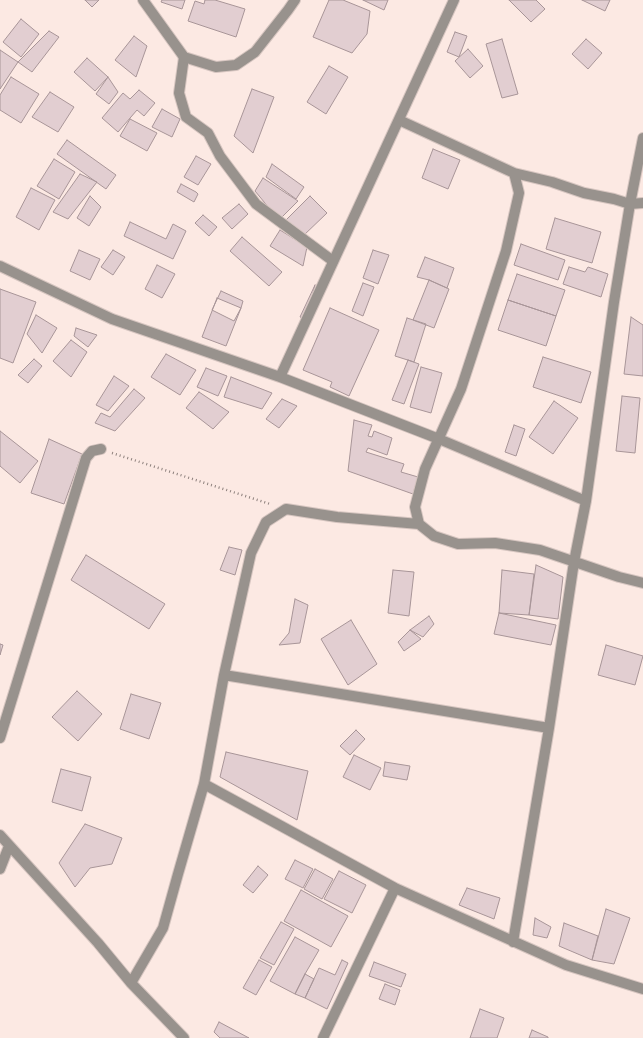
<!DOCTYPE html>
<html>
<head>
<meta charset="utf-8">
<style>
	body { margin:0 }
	canvas { display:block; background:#fce9e3 }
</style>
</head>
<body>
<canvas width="643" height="1038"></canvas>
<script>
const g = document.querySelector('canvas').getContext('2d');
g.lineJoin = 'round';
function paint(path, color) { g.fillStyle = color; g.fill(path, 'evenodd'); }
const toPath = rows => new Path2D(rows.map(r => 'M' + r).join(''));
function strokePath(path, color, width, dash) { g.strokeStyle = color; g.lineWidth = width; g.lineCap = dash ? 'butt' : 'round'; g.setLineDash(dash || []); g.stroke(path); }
const building = toPath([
	[85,0,99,0,92,7,85,0],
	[162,0,185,0,182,9,161,2,162,0],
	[205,0,215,0,245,9,236,37,188,21,195,1,204,4,205,0],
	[329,0,343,0,370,11,367,34,352,53,313,37,329,0],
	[363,0,388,0,384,10,363,0],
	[509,0,536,0,545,9,531,22,509,0],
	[582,0,610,0,605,11,582,0],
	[21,19,39,34,21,57,3,42,21,19],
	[49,31,59,37,32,72,18,62,49,31],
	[455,32,467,36,459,57,447,52,455,32],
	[134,36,147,46,136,77,115,60,134,36],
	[502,39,518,94,502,98,486,44,502,39],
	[586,39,602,53,588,69,572,54,586,39],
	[468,49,483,66,470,78,455,61,468,49],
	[0,50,18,62,0,89,0,50],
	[87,58,108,77,95,91,74,72,87,58],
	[329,66,348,77,326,114,307,102,329,66],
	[11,77,39,94,21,123,0,110,0,95,11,77],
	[108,77,118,92,109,104,96,94,108,77],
	[252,89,274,97,253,153,234,136,252,89],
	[139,90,155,103,144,116,137,110,118,132,102,118,123,93,130,99,139,90],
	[50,92,74,107,58,132,32,117,50,92],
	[162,109,180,119,172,137,152,127,162,109],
	[130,119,157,133,147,151,120,136,130,119],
	[67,140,116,175,106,189,57,154,67,140],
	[433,149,460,160,448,189,422,178,433,149],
	[196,156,211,164,198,185,184,177,196,156],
	[54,159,75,172,59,199,37,186,54,159],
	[272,164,304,187,296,199,266,177,272,164],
	[80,174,97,182,68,219,53,212,80,174],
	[263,178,298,201,279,220,255,191,263,178],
	[181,184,196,192,198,194,194,202,177,192,181,184],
	[31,188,55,200,39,230,16,217,31,188],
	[90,196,101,207,89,226,77,218,90,196],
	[310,196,327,213,303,236,286,220,310,196],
	[239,204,248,214,232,229,222,218,239,204],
	[203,215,217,227,209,236,195,223,203,215],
	[555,218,601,232,592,263,546,249,555,218],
	[130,222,166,239,173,224,186,231,173,259,124,236,130,222],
	[280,230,307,247,303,266,270,246,280,230],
	[242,237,282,272,269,286,230,251,242,237],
	[521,244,565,260,558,280,514,265,521,244],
	[79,250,100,259,90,280,70,271,79,250],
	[113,250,125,257,113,275,101,267,113,250],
	[373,250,389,255,378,284,363,278,373,250],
	[425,257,454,268,447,288,429,280,417,277,425,257],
	[157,265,175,274,162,298,145,289,157,265],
	[569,267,585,272,588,267,608,274,601,297,563,284,569,267],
	[517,274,565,290,556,316,508,300,517,274],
	[429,280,449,289,434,328,413,320,429,280],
	[363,283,374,287,363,316,352,311,363,283],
	[315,285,306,319,300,317,315,285],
	[0,289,36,302,13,363,0,358,0,289],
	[221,291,243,301,241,308,234,321,212,310,221,291],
	[217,298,241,308,226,346,202,337,217,298],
	[508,300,556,316,546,346,498,330,508,300],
	[330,308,379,330,349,396,330,387,332,382,303,370,330,308],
	[36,315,57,328,42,353,27,334,36,315],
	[631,317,643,325,643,376,624,374,631,317],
	[407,318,426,324,414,362,395,356,407,318],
	[76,328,97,335,88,347,74,336,76,328],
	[71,340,87,352,71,377,53,361,71,340],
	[166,354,196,370,180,395,151,377,166,354],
	[543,357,591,372,581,403,533,387,543,357],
	[34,359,42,366,28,383,18,375,34,359],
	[408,360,419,364,404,404,392,400,408,360],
	[421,367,442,373,431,413,410,407,421,367],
	[206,368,227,376,218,396,197,387,206,368],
	[114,376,129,386,108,411,96,405,114,376],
	[231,377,272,393,262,409,224,397,231,377],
	[134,389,145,398,115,431,95,423,101,413,110,417,134,389],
	[199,392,229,412,213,429,186,408,199,392],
	[622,396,640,398,635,453,616,451,622,396],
	[282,399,297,406,279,428,266,419,282,399],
	[554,401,578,418,553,454,529,437,554,401],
	[354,420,372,425,368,436,372,437,374,431,392,438,387,455,368,448,366,452,404,464,401,472,418,477,413,494,348,471,354,420],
	[514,425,525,429,516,456,505,452,514,425],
	[0,431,38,461,20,483,0,466,0,431],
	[49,439,82,454,64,504,31,493,49,439],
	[229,547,242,550,235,575,220,570,229,547],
	[86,555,165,604,149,629,71,580,86,555],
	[536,565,563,577,558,619,529,615,536,565],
	[393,570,414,572,409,616,388,613,393,570],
	[502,570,534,574,529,615,499,613,502,570],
	[295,599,308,605,300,643,279,645,289,633,295,599],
	[499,613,556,625,551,645,494,634,499,613],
	[429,616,434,624,423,637,410,630,429,616],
	[351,620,377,664,348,685,321,639,351,620],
	[410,630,421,639,404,651,398,642,410,630],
	[0,644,3,645,0,655,0,644],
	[606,645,643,656,635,685,598,675,606,645],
	[77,691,102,714,78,741,52,717,77,691],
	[131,694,161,703,149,739,120,729,131,694],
	[356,730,365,739,350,755,340,746,356,730],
	[226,752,308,771,297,820,220,777,226,752],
	[354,755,381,768,370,790,343,777,354,755],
	[385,762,410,766,407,780,383,776,385,762],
	[61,769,91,777,82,811,52,802,61,769],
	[85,824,122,838,112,864,90,868,75,887,59,863,85,824],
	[295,860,313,869,303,888,285,879,295,860],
	[258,866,268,875,253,893,243,885,258,866],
	[315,869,333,879,322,899,304,889,315,869],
	[339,871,366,885,352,913,324,899,339,871],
	[467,888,500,898,494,919,459,905,467,888],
	[301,890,348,916,331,947,284,921,301,890],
	[606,909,630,918,614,964,592,960,606,909],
	[535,918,551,927,547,938,533,935,535,918],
	[281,922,294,929,274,965,260,958,281,922],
	[564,923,598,936,592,960,559,946,564,923],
	[295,937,319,950,305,974,295,994,270,981,295,937],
	[259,960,272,967,256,995,243,988,259,960],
	[342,960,348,963,327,1009,305,998,319,968,335,975,342,960],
	[374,962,406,974,401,987,369,976,374,962],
	[305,974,314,979,305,998,295,994,305,974],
	[385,984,400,990,395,1005,379,999,385,984],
	[480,1009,504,1018,497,1038,470,1038,480,1009],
	[219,1022,249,1038,220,1038,214,1032,219,1022],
	[532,1030,548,1037,548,1038,529,1038,532,1030]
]);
paint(building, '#e2ced1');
strokePath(building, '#a89598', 1);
const lane = toPath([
	[184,57,179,93,186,117,208,133,220,156,256,204,333,261]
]);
const street = toPath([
	[143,0,184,57,216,67,236,65,255,52,288,10,295,0],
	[399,120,514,173,519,193,506,251,461,389,425,469,415,507,419,524],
	[514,173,552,182,584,193,614,199,630,204,643,203],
	[0,266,112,319,280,377,439,439,586,501,574,562,549,728,513,942],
	[280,377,454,0],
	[586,501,614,302,630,204,643,138],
	[224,675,549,728],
	[0,738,86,458,92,451,101,449],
	[204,784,395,888,566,965,643,989],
	[0,835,98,943,131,983,184,1038],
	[0,869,9,846],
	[131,983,163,928,178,874,204,784,224,675,251,553,266,522,286,509,337,517,419,524,434,536,458,544,495,543,540,550,619,577,643,583],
	[323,1038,395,888]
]);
strokePath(lane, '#d7c6c1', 12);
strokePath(street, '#d7c6c1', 12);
strokePath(toPath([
	[112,453,270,504]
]), '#8e817d', 2.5, [1, 3]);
strokePath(lane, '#98928d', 10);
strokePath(street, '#98928d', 10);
</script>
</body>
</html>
